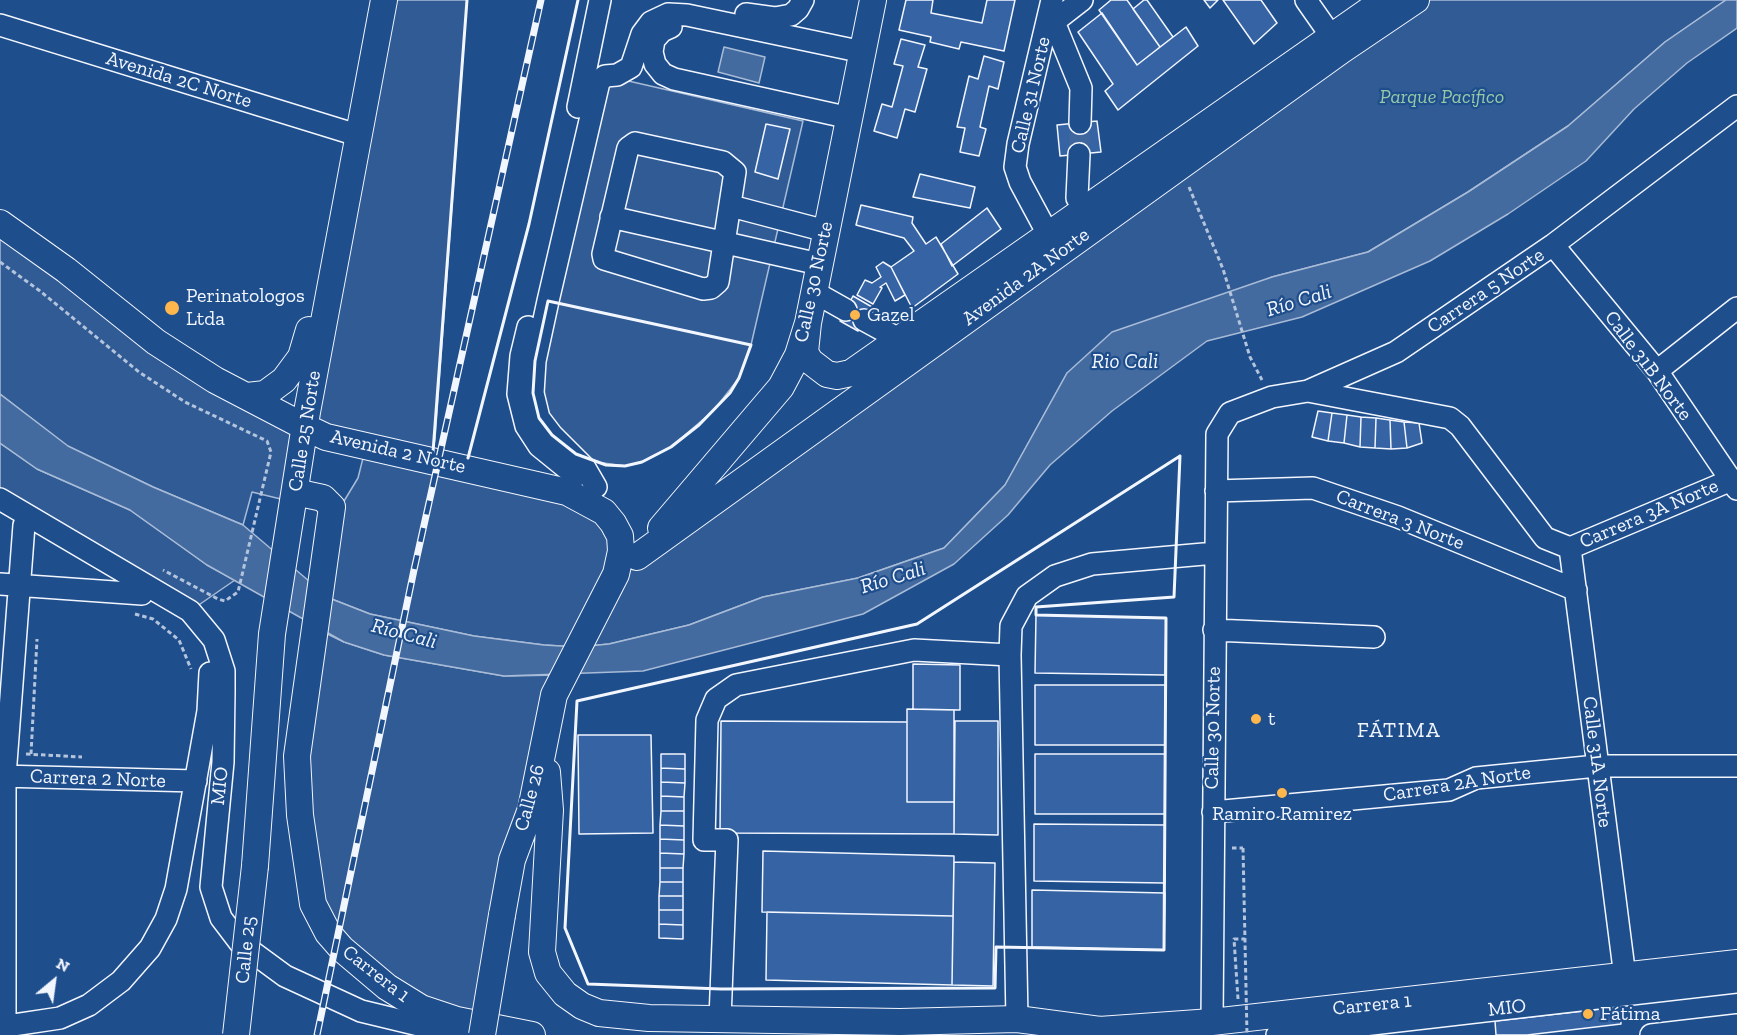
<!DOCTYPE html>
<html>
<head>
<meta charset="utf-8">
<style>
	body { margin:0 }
	#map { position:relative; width:1737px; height:1035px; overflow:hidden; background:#1f4e8c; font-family:"Zilla Slab",serif }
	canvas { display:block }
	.north { position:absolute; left:24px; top:951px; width:60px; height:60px; -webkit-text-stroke:4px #1f4e8c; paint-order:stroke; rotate:29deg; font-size:16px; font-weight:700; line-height:24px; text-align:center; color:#f2f6ff }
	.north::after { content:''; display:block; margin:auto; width:21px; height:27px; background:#f2f6ff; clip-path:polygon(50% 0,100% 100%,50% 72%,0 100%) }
</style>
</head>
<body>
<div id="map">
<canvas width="1737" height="1035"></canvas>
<div class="north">N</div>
</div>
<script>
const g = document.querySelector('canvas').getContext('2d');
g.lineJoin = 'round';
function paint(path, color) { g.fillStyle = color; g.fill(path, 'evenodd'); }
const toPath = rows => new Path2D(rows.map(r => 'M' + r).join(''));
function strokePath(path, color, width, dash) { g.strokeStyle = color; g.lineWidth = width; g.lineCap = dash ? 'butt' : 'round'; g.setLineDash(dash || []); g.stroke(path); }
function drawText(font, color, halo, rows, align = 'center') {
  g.font = font + ' "Zilla Slab",serif'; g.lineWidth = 4.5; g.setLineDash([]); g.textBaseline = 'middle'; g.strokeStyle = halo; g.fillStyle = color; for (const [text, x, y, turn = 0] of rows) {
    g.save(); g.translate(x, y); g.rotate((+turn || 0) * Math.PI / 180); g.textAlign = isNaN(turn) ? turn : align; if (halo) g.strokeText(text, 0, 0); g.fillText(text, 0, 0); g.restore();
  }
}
const built = toPath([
	[384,0,467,0,435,439,431,459,604,512,620,560,1416,0,1726,0,1665,42,1568,126,1468,192,1368,252,1272,277,1067,373,1005,485,944,548,858,578,763,597,689,625,609,644,578,647,544,645,474,636,370,614,329,598,338,511,358,478,366,446,305,427,293,502,252,492,243,525,153,487,67,446,0,394,0,223,304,427,384,0],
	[611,77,803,121,751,345,739,378,714,410,671,447,642,462,625,466,589,461,552,435,535,361,611,77],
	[0,443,37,469,130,510,207,565,235,580,190,611,0,499,0,443],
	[319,630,344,642,384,655,504,676,562,675,482,1022,457,1020,328,933,300,815,319,630]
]);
paint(built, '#305b95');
strokePath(built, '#a8bbd7', 1.5);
const water = toPath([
	[1726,0,1737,0,1737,28,1687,63,1634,109,1586,161,1508,214,1430,261,1302,317,1207,341,1112,411,1050,465,1008,515,954,564,863,614,643,671,504,676,384,655,344,642,207,565,130,510,37,469,0,443,0,394,68,446,153,487,243,525,329,598,370,614,474,636,544,645,578,647,609,644,689,625,763,597,858,578,944,548,1005,485,1067,373,1112,332,1272,277,1368,252,1468,192,1568,126,1665,42,1726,0],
	[724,47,765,57,759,83,718,72,724,47]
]);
paint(water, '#446ba0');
strokePath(water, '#a8bbd7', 1.5);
const building = toPath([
	[906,0,933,0,931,13,982,23,987,0,1015,0,1004,51,961,42,959,49,930,42,931,37,899,30,906,0],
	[1111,0,1127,0,1160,47,1137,65,1099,10,1111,0],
	[1144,0,1147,0,1173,37,1160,47,1133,9,1144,0],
	[1204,0,1218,0,1210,8,1204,0],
	[1223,0,1261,0,1277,23,1254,44,1223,0],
	[1102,13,1137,65,1186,27,1198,46,1118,110,1105,91,1113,84,1078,32,1102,13],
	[901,39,925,45,918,67,927,69,915,112,905,109,897,138,874,131,882,104,892,107,903,66,894,64,901,39],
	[984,56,1004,62,998,89,989,86,980,127,986,129,979,156,960,152,965,128,957,127,969,76,978,79,984,56],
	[1097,121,1101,152,1060,156,1057,125,1097,121],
	[766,124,790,129,778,179,755,172,766,124],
	[920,174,975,187,970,208,913,197,920,174],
	[861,205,913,217,912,223,926,244,936,237,958,274,912,308,891,267,914,251,904,238,856,225,861,205],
	[987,208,1001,229,952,266,941,244,987,208],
	[883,262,891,267,905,295,895,301,886,283,880,287,882,288,873,304,857,295,865,280,872,283,881,277,876,267,883,262],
	[853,296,872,307,858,331,840,321,853,296],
	[1318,411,1332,413,1328,441,1312,437,1318,411],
	[1332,413,1347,415,1344,443,1328,441,1332,413],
	[1347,415,1361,417,1360,447,1344,443,1347,415],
	[1361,417,1376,418,1375,448,1360,447,1361,417],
	[1376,418,1390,420,1391,449,1375,448,1376,418],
	[1390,420,1404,422,1407,448,1391,449,1390,420],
	[1404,422,1419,423,1422,443,1407,448,1404,422],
	[1036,615,1166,618,1165,675,1035,673,1036,615],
	[913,664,960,665,960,710,913,709,913,664],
	[1035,685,1165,685,1165,745,1035,745,1035,685],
	[907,709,954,710,954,802,907,802,907,709],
	[721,721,907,722,907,802,954,802,954,834,720,833,721,721],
	[955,721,998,721,998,835,954,834,955,721],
	[578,735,651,735,653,833,579,834,578,735],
	[661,754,685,754,685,769,661,768,661,754],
	[1035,754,1165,754,1165,814,1035,814,1035,754],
	[661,768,685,769,685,783,661,782,661,768],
	[661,782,685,783,684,797,661,796,661,782],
	[661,796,684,797,684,811,661,811,661,796],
	[661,811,684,811,684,826,660,825,661,811],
	[1034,824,1165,825,1165,883,1034,881,1034,824],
	[660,825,684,826,684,840,660,839,660,825],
	[660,839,684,840,684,854,660,853,660,839],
	[763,851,954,856,953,916,762,912,763,851],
	[660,853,684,854,683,868,660,868,660,853],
	[954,862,995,863,993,986,952,985,954,862],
	[660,868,683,868,683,882,660,882,660,868],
	[660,882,683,882,683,896,659,896,660,882],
	[1032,890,1165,893,1164,950,1032,947,1032,890],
	[659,896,683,896,683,910,659,910,659,896],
	[659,910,683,910,683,925,659,924,659,910],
	[767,912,953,916,952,985,766,980,767,912],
	[659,924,683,925,683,939,659,938,659,924],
	[1619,1007,1621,1024,1527,1035,1496,1035,1495,1021,1619,1007]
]);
paint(building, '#3563a3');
strokePath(building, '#f2f6ff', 1.5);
strokePath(toPath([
	[1079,154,1080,123]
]), '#3f679d', 21, [21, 10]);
const minor = toPath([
	[1052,0,1018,144,1015,167,1020,182,1056,249],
	[1306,0,1341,50],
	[746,14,775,18,791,15,798,9,803,0],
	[1054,22,1081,88,1080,123],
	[0,25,357,135],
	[671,27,662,31,654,40,652,52,655,64,663,74,674,79,850,118],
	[1046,28,1082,0],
	[578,107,600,0],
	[635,143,723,162,735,172,718,282,711,288,703,289,604,259,603,254,628,148,635,143],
	[1079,154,1077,198,1084,208],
	[731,206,826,231],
	[611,217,819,264],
	[1553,245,1657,371,1737,489],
	[814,292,846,310],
	[864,320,897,338],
	[528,327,521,356,518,394,526,426,539,446,576,476],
	[1657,371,1737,308],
	[1308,391,1450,418,1460,426,1545,538,1570,548,1729,481],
	[596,487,585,468,552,435,539,418,533,393,535,361,548,301,599,82,605,76,617,75,631,67,642,34,651,22,668,14,687,15,863,52],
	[1216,491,1313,488,1398,517,1576,590],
	[0,499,190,611,214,640,224,671,224,692,223,762,211,887,221,918,240,943,285,976,361,1011,460,1035],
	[1570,548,1625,977],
	[0,584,142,594],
	[1214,630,1374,637],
	[0,776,196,781],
	[1213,812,1449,790,1476,778,1597,766,1737,766],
	[720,1019,727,840,704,840,707,720,716,699,736,685,914,650,1010,655],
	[1017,1019,1010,655,1011,626,1027,596,1055,576,1092,564,1215,553],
	[1212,1022,1217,434,1230,413,1272,397,1308,391,1396,352,1553,245,1737,106],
	[0,1027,60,1018,89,1005,121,981,150,948,166,919,176,889,208,711,210,673],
	[5,1028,5,776,24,525],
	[1277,1035,1737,982],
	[1651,1035,1737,1025]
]);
const major = toPath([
	[0,223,66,270,156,342,215,380,305,427,326,437,567,492,604,512,613,523,620,536,621,551,616,574,554,695,531,809,512,860,502,915],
	[808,323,805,352,810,361,827,374,837,376,851,373,1384,0],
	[247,396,265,394,284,380,301,357,309,330],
	[295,492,323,498,332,507,297,756,300,815,313,904,328,933,342,949,387,987,421,1008,457,1020,532,1035],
	[661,528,781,387,798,355,808,323,873,0],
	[637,557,1342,50,1416,0],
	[547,772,550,810,542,952,548,973,565,994,582,1006,599,1013,649,1018,900,1022,1017,1019,1100,1030],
	[255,866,272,634,307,412,384,0],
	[1085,1031,1212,1022,1737,963]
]);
strokePath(minor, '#f2f6ff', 24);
strokePath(major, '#f2f6ff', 28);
strokePath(toPath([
	[1189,187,1223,269,1250,357,1262,380],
	[0,262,40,291,139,372,185,402,267,441,271,452,238,592,225,601,218,599,163,570],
	[135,614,153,619,179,640,191,669],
	[26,754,82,757],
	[31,754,37,639],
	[1232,848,1243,848],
	[1238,999,1234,939,1245,939]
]), '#b3c4dc', 3, [4.5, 3]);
strokePath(minor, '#1f4e8c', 21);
strokePath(major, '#1f4e8c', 26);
const rail = toPath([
	[317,1035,414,570,541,0]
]);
strokePath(rail, '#f2f6ff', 7);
strokePath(rail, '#1f4e8c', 4.5, [14]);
const majorBridge = toPath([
	[236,1035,255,866],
	[482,1035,502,915]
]);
strokePath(majorBridge, '#f2f6ff', 28, []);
strokePath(toPath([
	[1243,848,1247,1035]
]), '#b3c4dc', 3, [4.5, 3]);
strokePath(majorBridge, '#1f4e8c', 26);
strokePath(toPath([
	[548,301,751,345,739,378,730,393,699,425,671,447,642,462,625,466,606,465,576,454,552,435,539,418,533,393,535,361,548,301],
	[433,452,467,0],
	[1180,456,1174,597,1036,607,1036,615,1166,618,1164,950,996,947,995,988,721,989,588,984,565,928,577,701,917,624,1180,456],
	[468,458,529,224,578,0]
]), '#f2f6ff', 3);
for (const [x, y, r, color] of [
	[172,308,8,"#ffb74d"],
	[855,315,6,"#ffb74d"],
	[1256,719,6,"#ffb74d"],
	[1282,793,6,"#ffb74d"],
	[1588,1014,6,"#ffb74d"]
]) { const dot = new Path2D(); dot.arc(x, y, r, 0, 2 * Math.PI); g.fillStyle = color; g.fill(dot); strokePath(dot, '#1f4e8c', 2); }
drawText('20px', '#f2f6ff', '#1f4e8c', [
	["Avenida 2C Norte",179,80,17],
	["Calle 31 Norte",1031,95,-77],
	["Avenida 2A Norte",1026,277,-36],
	["Calle 30 Norte",814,282,-78],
	["Carrera 5 Norte",1486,291,-34],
	["Calle 31B Norte",1648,366,53],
	["Calle 25 Norte",305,431,-81],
	["Avenida 2 Norte",398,452,13],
	["Carrera 3A Norte",1649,514,-23],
	["Carrera 3 Norte",1400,520,21],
	["Calle 30 Norte",1213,728,-89],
	["Calle 31A Norte",1597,762,83],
	["Carrera 2 Norte",98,779,2],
	["Carrera 2A Norte",1457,784,-9],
	["MIO",220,786,-84],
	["Calle 26",530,798,-75],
	["Calle 25",246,950,-84],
	["Carrera 1",376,974,38],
	["Carrera 1",1372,1005,-6],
	["MIO",1507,1008,-7]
]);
drawText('italic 20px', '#97c8a6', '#1f4e8c', [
	["Parque Pacífico",1442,97]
]);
drawText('20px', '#f2f6ff', '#1f4e8c', [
	["Perinatologos",186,296],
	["Ltda",186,319],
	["Gazel",867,315],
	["t",1268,719],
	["Ramiro Ramirez",1282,814,"center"],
	["Fátima",1600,1014]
], 'left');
drawText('italic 21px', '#f2f6ff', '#1f4e8c', [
	["Río Cali",1299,301,-17],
	["Rio Cali",1125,362],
	["Río Cali",893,578,-17],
	["Río Cali",404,634,15]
]);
g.letterSpacing = '1.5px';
drawText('21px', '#f2f6ff', '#1f4e8c', [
	["FÁTIMA",1399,731]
]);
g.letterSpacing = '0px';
</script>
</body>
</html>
